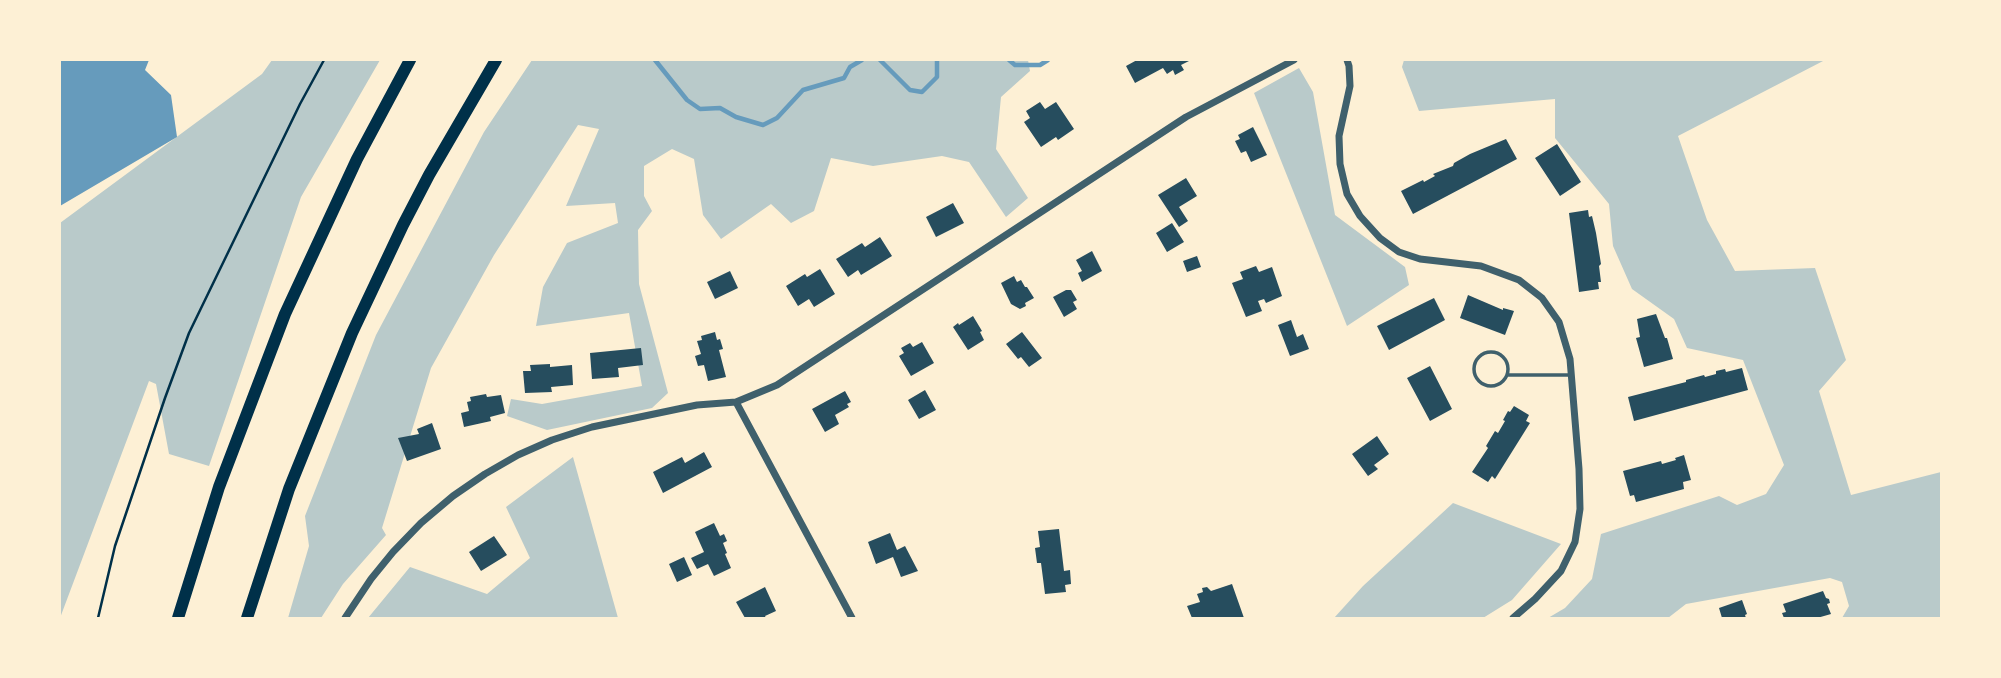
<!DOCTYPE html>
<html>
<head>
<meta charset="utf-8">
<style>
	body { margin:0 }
	#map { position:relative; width:2001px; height:678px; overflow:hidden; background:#fdf0d5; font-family:Signika,sans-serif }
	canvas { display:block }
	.frame { position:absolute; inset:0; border:61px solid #fdf0d5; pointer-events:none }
</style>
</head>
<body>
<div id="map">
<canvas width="2001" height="678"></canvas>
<div class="frame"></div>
</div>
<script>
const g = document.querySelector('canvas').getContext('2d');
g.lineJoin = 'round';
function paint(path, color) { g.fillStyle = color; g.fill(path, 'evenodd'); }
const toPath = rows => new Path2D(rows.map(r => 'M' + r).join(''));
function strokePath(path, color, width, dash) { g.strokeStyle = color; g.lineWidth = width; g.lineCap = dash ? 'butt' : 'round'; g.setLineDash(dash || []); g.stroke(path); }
paint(toPath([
	[272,60,380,60,301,197,209,466,169,454,156,384,149,381,60,618,60,223,262,74],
	[532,60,1028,60,1030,71,1001,97,996,149,1028,198,1006,217,969,162,942,156,873,166,831,158,814,211,791,223,771,204,721,239,703,215,694,159,672,149,644,166,644,196,652,211,638,230,639,284,668,393,652,408,547,430,507,416,511,399,542,404,642,386,629,313,536,326,543,287,567,243,618,223,615,203,566,206,599,129,578,125,494,255,431,368,382,528,386,535,343,584,321,618,288,618,309,546,305,516,376,335,484,132],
	[1404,60,1825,60,1678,136,1707,220,1735,271,1815,268,1846,360,1819,391,1851,495,1941,472,1941,618,1842,618,1849,606,1842,582,1830,578,1686,604,1668,618,1548,618,1565,608,1592,579,1601,534,1719,496,1737,505,1766,494,1784,465,1743,360,1687,348,1674,319,1632,289,1613,246,1609,204,1555,138,1555,99,1419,111,1402,67],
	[1299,68,1313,92,1335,215,1405,267,1409,285,1347,326,1254,93],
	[573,457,618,618,368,618,410,567,487,594,530,558,506,507],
	[1453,503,1561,544,1512,600,1483,618,1334,618,1363,586]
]), '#b9caca');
paint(toPath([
	[60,60,149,60,145,70,171,95,177,137,60,206]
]), '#669bbc');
strokePath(toPath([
	[655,60,687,100,700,109,720,108,736,117,763,125,777,118,803,90,844,78,850,67,862,60],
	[880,60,910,90,922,92,937,77,937,60],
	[1009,60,1015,65,1040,65,1048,60]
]), '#669bbc', 4.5);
paint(toPath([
	[1137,60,1191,60,1181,65,1184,70,1175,75,1173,70,1167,74,1163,68,1135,83,1126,66],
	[1040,102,1045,109,1056,102,1074,129,1058,140,1056,137,1041,147,1024,122,1030,118,1026,111],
	[1253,127,1267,155,1251,162,1246,151,1241,153,1235,141,1240,139,1238,135],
	[1506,139,1517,159,1413,214,1401,191,1423,180,1424,182,1435,176,1433,174,1453,166,1454,163,1470,154],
	[1557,144,1581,182,1560,196,1535,158],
	[1186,178,1197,196,1179,207,1188,221,1179,227,1158,195],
	[953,203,964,223,936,237,926,217],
	[1588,210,1589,217,1592,216,1596,233,1601,264,1599,266,1601,282,1598,282,1599,289,1579,292,1569,213],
	[1172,223,1184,242,1167,252,1156,233],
	[880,237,892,256,861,275,858,270,848,277,836,259,862,243,865,247],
	[1092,251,1102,271,1082,282,1078,273,1082,271,1076,260],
	[1197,256,1201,267,1187,272,1183,261],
	[1256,266,1259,272,1272,267,1282,296,1266,303,1264,299,1258,301,1262,311,1246,317,1232,283,1243,279,1240,272],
	[820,269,835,294,814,307,809,299,798,306,786,286,805,274,807,277],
	[730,271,738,288,715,299,707,282],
	[1014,276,1017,282,1021,280,1025,287,1027,287,1034,298,1025,303,1026,306,1020,309,1011,304,1001,283],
	[1066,290,1071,290,1077,300,1073,302,1077,309,1064,317,1053,297],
	[1468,295,1503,310,1503,308,1514,311,1505,335,1460,318],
	[1434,298,1445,320,1389,350,1377,326],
	[1656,314,1665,338,1667,338,1673,359,1644,367,1636,338,1640,337,1637,319],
	[973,316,982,331,980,332,984,340,968,350,953,327,958,323,959,325],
	[1291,320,1297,337,1303,334,1309,349,1290,356,1278,325],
	[715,332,717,340,720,339,723,349,719,350,726,377,708,381,704,365,698,366,695,356,701,354,697,341,702,340,701,336],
	[1022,332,1042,358,1029,367,1021,357,1018,359,1006,344],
	[922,342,934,363,911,376,899,356,904,353,901,348,910,343,913,347],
	[641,348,643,365,618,368,619,377,592,379,590,353],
	[550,364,550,367,572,365,573,385,551,387,552,392,525,393,523,371,531,371,530,365],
	[1430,366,1452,409,1430,421,1407,378],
	[1742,368,1748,390,1634,421,1628,397,1686,382,1686,380,1704,375,1705,377,1716,374,1716,371,1725,369,1726,372],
	[925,390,936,410,919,419,908,400],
	[845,391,851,402,847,404,849,407,835,415,839,424,825,432,812,409],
	[486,394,487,397,501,395,505,413,490,417,491,421,464,427,461,413,469,411,467,402,471,401,470,397],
	[1514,406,1529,415,1526,421,1530,423,1495,479,1492,476,1488,482,1472,472,1488,448,1486,446,1495,431,1498,433,1505,421,1503,420,1508,411,1510,412],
	[432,423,441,449,407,461,398,438,419,434,417,429],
	[1377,436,1389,454,1374,465,1378,469,1368,476,1352,454],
	[704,452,712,467,663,493,653,472,682,457,685,463],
	[1684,455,1691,480,1683,482,1684,489,1636,502,1634,495,1630,496,1623,471,1661,461,1662,464,1676,460,1675,458],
	[714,523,720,536,724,534,727,541,723,543,727,553,725,554,731,568,714,576,708,564,697,569,691,558,704,552,695,532],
	[1059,529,1064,571,1070,570,1071,584,1065,585,1066,592,1045,594,1041,563,1037,563,1035,548,1040,547,1038,531],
	[890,533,897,550,905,546,918,571,901,577,893,557,876,564,868,542],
	[494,536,507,555,481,571,469,552],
	[684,557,692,575,677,582,669,564],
	[1232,584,1244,618,1192,618,1187,606,1200,602,1197,594,1203,592,1202,588,1207,587,1211,591],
	[765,587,776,611,765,616,766,618,745,618,736,602],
	[1823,591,1826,598,1829,599,1830,603,1827,604,1831,614,1817,618,1784,618,1782,613,1786,612,1783,604],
	[1742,600,1747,614,1745,615,1746,618,1722,618,1719,608]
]), '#264d5e');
strokePath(toPath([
	[98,618,115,546,165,398,189,333,300,104,324,60]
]), '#003049', 2.5);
strokePath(toPath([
	'1474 369a17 17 0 1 1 34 0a17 17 0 1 1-34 0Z',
	[1508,375,1569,375]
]), '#3f606c', 3.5);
strokePath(toPath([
	[1347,60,1349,66,1350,86,1339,136,1340,164,1347,194,1360,216,1380,238,1399,252,1420,259,1481,266,1519,280,1542,298,1559,322,1570,359,1579,469,1580,509,1575,542,1561,571,1535,599,1513,618],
	[736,402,852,618],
	[345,618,371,579,393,552,421,523,453,496,485,474,518,455,552,440,592,427,697,405,736,402,777,385,1186,117,1294,60]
]), '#3f606c', 7);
strokePath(toPath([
	[178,618,219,487,285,314,357,159,410,60],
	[247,618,289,489,352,333,403,225,429,175,496,60]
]), '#003049', 12);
</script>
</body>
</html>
